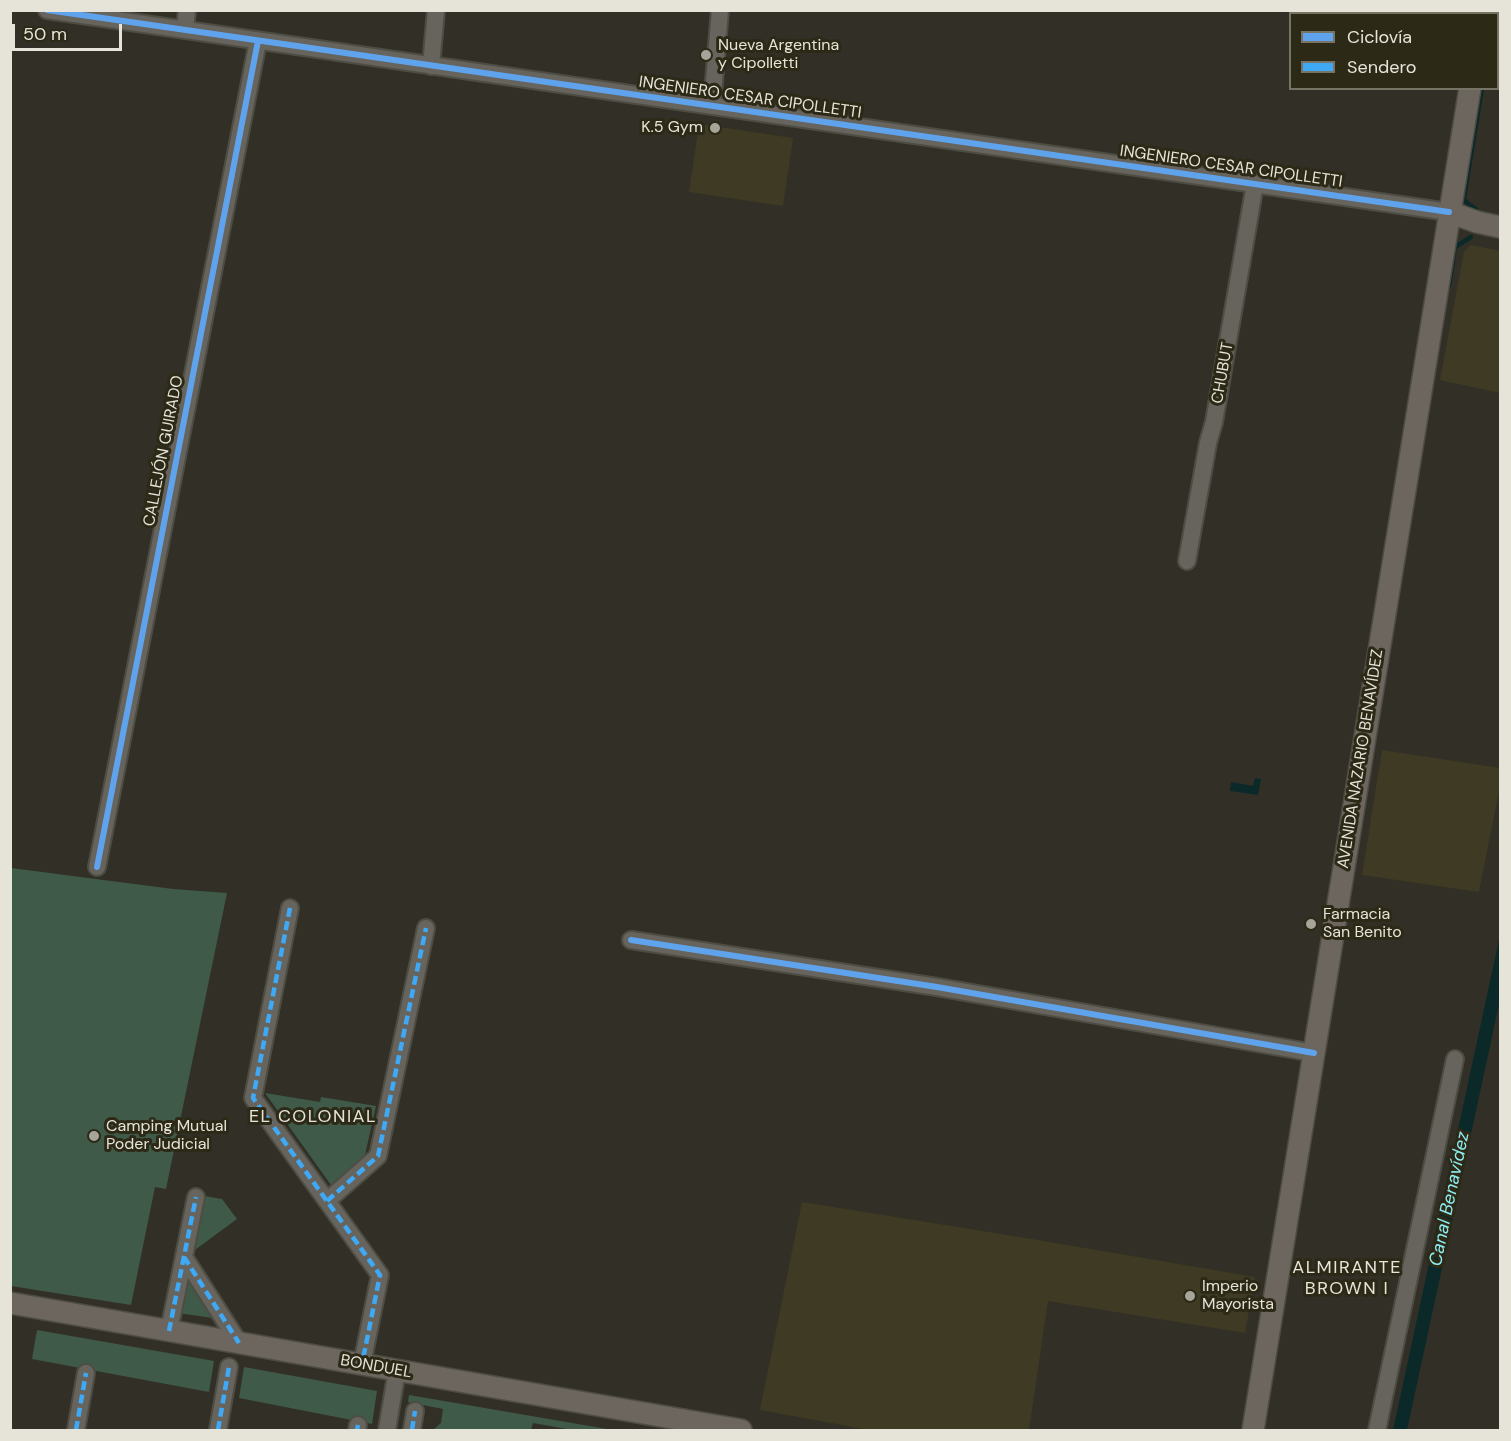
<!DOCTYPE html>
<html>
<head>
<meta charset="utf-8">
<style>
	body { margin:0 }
	#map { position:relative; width:1511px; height:1441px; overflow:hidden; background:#323026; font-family:"DM Sans",sans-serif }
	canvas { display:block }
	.frame { position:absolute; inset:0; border:12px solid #e6e4d9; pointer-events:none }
	.legend { position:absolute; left:1289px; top:12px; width:210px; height:78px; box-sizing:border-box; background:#2d2917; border:2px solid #777465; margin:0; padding:8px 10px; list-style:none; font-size:18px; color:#e6e4d9 }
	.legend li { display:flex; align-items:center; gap:12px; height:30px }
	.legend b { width:30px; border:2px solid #777465 }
	.scale { position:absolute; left:12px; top:24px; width:110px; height:27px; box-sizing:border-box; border:3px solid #e6e4d9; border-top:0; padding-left:8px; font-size:18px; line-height:21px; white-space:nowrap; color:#e6e4d9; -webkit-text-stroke:4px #2d2917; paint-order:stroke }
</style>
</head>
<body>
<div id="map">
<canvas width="1511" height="1441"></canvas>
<div class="frame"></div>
<ul class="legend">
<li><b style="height:8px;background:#60a3ed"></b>Ciclovía</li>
<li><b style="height:8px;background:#3fa9f5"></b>Sendero</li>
</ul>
<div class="scale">50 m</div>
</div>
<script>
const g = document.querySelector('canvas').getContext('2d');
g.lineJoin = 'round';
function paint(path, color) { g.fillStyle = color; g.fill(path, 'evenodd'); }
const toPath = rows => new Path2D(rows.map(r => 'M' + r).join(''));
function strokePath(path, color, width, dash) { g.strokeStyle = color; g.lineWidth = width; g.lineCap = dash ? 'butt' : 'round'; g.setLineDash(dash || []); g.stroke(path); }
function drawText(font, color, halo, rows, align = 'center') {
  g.font = font + ' "DM Sans",sans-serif'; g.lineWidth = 6; g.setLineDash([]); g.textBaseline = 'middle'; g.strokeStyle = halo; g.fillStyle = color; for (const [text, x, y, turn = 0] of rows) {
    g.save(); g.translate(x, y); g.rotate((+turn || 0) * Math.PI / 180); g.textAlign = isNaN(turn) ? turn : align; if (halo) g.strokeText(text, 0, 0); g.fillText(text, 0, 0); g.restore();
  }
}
paint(toPath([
	[699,124,793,138,783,206,689,192],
	[1471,245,1500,251,1500,393,1440,380,1464,252],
	[1382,750,1500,768,1500,786,1479,892,1362,875],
	[802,1202,1026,1238,1255,1277,1245,1333,1048,1301,1029,1430,869,1430,760,1410]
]), '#3f3a23');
paint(toPath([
	[11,868,173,889,227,893,166,1189,155,1187,131,1305,11,1286],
	[265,1093,320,1102,321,1097,376,1106,365,1155,331,1185],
	[199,1195,222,1199,237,1219,188,1255],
	[186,1268,219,1319,178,1313],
	[37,1330,214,1361,209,1392,32,1359],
	[244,1367,377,1391,372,1424,239,1398],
	[409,1395,613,1430,572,1430,533,1423,531,1430,433,1430,441,1423,443,1409,408,1402]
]), '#3f5a48');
paint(toPath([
	[1255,778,1261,779,1258,795,1230,791,1231,782,1253,786],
	[1500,935,1500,1000,1407,1430,1393,1430]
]), '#0c292a');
strokePath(toPath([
	[1495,14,1496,10],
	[1476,209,1466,202,1464,198,1482,88],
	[1449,286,1455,247,1471,237]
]), '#0c292a', 4.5);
const minor = toPath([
	[47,10,1449,212],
	[185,30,187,10],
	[431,66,436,10],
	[712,106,720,10],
	[1187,561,1208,443,1214,422,1255,184],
	[97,867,258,41],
	[290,908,253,1098,380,1275,362,1364],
	[631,940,937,987,1314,1053],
	[327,1201,378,1156,426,928],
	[184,1257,239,1343],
	[169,1331,196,1197],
	[76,1430,86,1373],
	[218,1430,229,1367],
	[357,1430,358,1425],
	[387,1430,397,1370],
	[412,1430,415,1411],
	[1377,1430,1455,1059]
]);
const major = toPath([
	[1483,14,1483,10],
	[1449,212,1477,222,1500,227],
	[10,1303,741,1430],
	[1253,1430,1470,88]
]);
strokePath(minor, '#4e4d44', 20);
strokePath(major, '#4e4d44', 24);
strokePath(minor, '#66645c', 16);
strokePath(major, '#6c665f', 21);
strokePath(toPath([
	[290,908,253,1098,380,1275,362,1364],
	[327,1201,378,1156,426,928],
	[184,1257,239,1343],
	[169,1331,196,1197],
	[76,1430,86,1373],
	[218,1430,229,1367],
	[357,1430,358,1425],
	[412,1430,415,1411]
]), '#3fa9f5', 4.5, [9, 4.5]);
strokePath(toPath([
	[47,10,1449,212],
	[97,867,258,41],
	[631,940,937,987,1314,1053]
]), '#60a3ed', 6);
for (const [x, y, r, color] of [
	[706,55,6,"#a7a59a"],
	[715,128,6,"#a7a59a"],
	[1311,924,6,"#a7a59a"],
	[94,1136,6,"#a7a59a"],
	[1190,1296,6,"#a7a59a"]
]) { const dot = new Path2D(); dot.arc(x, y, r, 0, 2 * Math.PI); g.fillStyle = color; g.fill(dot); strokePath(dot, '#2d2917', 2); }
drawText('16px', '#e6e4d9', '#2d2917', [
	["Nueva Argentina",718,46],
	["y Cipolletti",718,64],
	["K.5 Gym",703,128,"right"],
	["Farmacia",1323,915],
	["San Benito",1323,933],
	["Camping Mutual",106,1127],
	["Poder Judicial",106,1145],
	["Imperio",1202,1287],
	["Mayorista",1202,1305]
], 'left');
drawText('16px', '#e6e4d9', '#2d2917', [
	["INGENIERO CESAR CIPOLLETTI",750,98,8],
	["INGENIERO CESAR CIPOLLETTI",1231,167,8],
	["CHUBUT",1223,373,-80],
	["CALLEJÓN GUIRADO",164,451,-79],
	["AVENIDA NAZARIO BENAVÍDEZ",1361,759,-81],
	["BONDUEL",376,1367,10]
]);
g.letterSpacing = '1.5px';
drawText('18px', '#e6e4d9', '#2d2917', [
	["EL COLONIAL",313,1117],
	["ALMIRANTE",1347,1268],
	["BROWN I",1347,1289]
]);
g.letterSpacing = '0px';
drawText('italic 18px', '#8dedf2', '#2d2917', [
	["Canal Benavídez",1450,1199,-78]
]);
</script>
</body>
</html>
